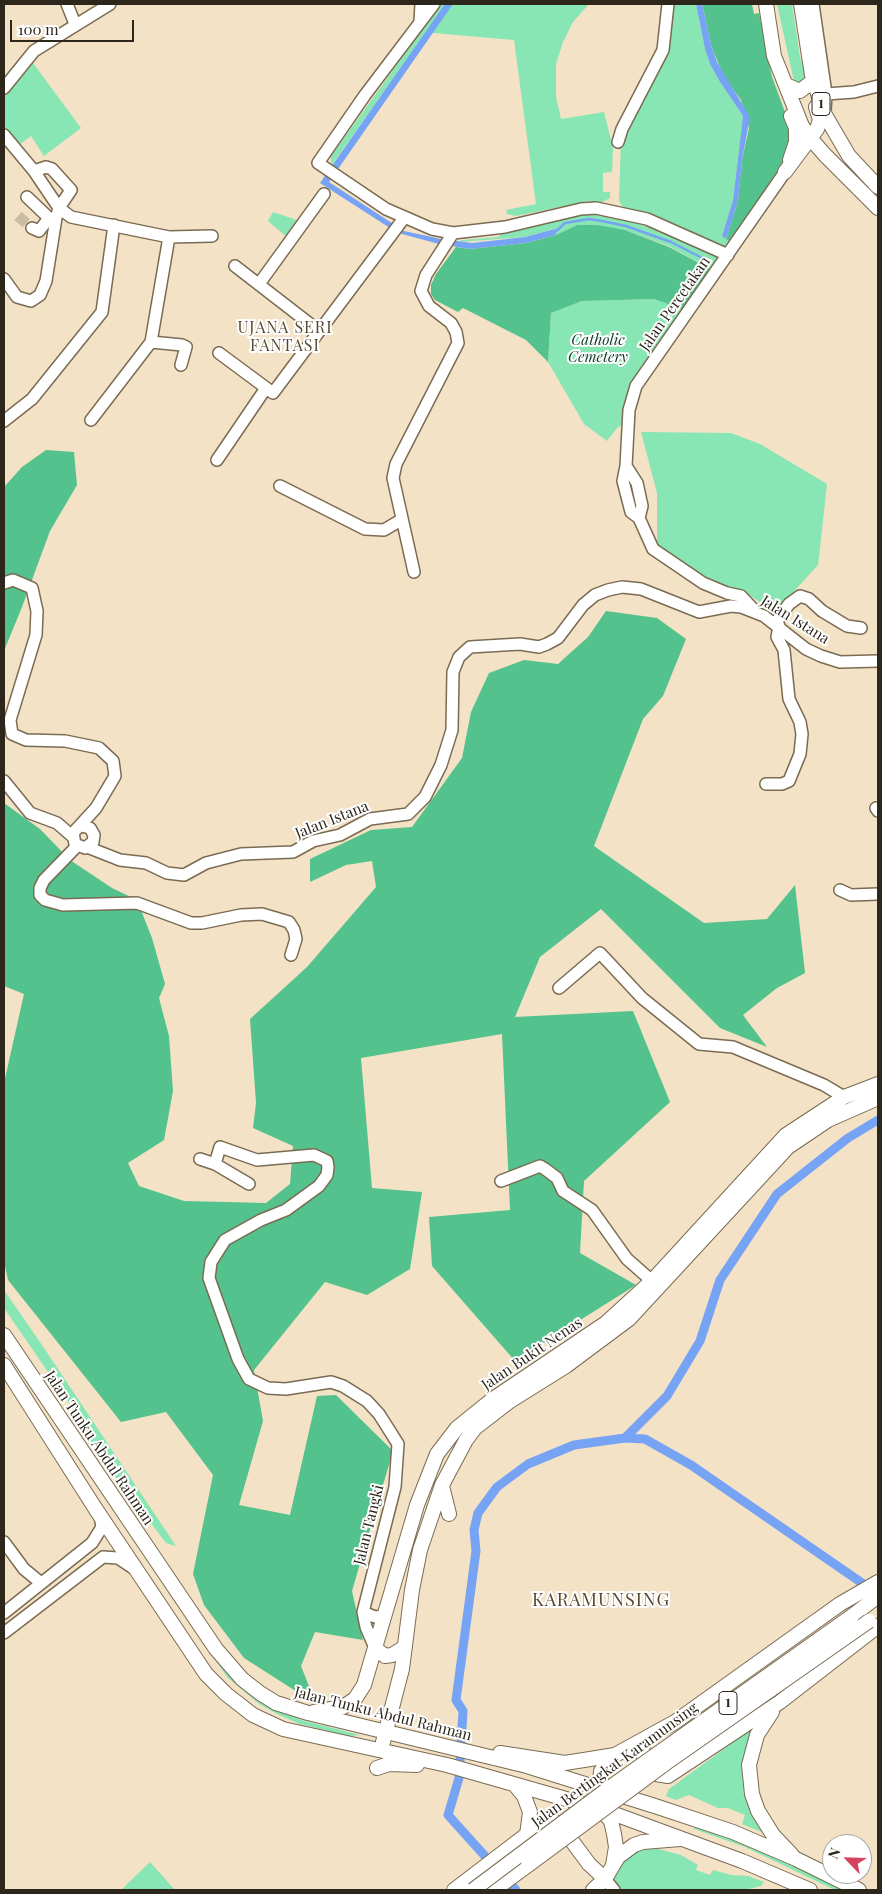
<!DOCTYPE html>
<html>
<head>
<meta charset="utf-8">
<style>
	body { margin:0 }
	#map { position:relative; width:882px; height:1894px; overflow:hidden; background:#f3e2c5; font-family:"Playfair Display",serif }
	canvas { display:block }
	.frame { position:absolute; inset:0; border:5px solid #2c261b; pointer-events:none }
	.north { position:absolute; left:822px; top:1834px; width:50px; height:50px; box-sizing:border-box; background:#fff; border:1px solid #aba8a4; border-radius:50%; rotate:294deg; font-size:14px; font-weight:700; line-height:20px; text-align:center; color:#2c261b }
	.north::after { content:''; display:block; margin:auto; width:18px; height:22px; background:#d4445f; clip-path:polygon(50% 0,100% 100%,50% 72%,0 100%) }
	.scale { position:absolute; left:10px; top:20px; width:124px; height:22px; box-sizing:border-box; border:2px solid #2c261b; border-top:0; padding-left:6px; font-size:15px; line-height:18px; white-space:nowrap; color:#2c261b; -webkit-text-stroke:4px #fff; paint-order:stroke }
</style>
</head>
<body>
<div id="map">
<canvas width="882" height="1894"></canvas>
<div class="frame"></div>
<div class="north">N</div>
<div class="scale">100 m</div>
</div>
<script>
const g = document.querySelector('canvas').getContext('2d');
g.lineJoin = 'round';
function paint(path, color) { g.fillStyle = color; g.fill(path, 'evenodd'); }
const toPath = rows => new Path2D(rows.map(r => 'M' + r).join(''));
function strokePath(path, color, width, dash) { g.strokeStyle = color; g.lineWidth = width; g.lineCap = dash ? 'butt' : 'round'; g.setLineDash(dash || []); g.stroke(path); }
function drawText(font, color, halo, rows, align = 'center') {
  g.font = font + ' "Playfair Display",serif'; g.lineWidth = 4; g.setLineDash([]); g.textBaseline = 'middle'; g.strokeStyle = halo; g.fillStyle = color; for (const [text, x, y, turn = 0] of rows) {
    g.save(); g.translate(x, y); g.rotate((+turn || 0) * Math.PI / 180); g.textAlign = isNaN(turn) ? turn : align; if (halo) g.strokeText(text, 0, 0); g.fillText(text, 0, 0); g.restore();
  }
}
paint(toPath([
	[441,4,589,4,573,22,563,42,556,64,556,97,561,119,604,112,613,148,612,172,603,173,603,192,610,192,610,198,600,203,588,201,516,216,507,214,506,210,536,204,514,40,433,33,428,29,332,165,331,164,331,156],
	[671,4,696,4,705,49,710,64,720,82,743,116,733,200,722,236,731,242,723,247,624,209,619,201,621,139,666,50],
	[777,4,792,4,800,57,807,81,795,86],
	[30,59,81,128,44,156,31,136,20,144,4,126,4,93],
	[273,212,300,221,288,238,268,221],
	[598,213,653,228,721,259,714,271,669,246,625,230,577,225,556,235,554,229,525,237,459,242,462,240,498,237,505,231,582,214],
	[654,299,685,310,625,410,622,425,617,428,607,441,584,424,548,362,551,313,582,301],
	[641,432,731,433,760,444,827,484,818,565,775,612,743,591,730,589,703,577,657,545,657,493],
	[4,1290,46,1351,176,1546,166,1543,83,1434,87,1431,58,1386,61,1383,52,1370,48,1372,4,1308],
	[4,1346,261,1701,301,1720,360,1735,349,1736,300,1724,279,1715,259,1704,227,1677],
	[757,1725,748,1763,766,1834,742,1824,745,1815,728,1808,718,1808,689,1795,676,1800,666,1796,669,1789],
	[695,1826,746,1844,844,1890,835,1890,745,1847,694,1829],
	[644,1847,655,1848,681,1855,698,1865,696,1870,710,1875,713,1870,731,1875,748,1876,764,1882,761,1886,744,1890,619,1890,613,1880,619,1867,628,1855],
	[150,1862,175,1890,121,1890]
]), '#87e6b3');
paint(toPath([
	[702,4,752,4,754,14,759,13,772,77,792,131,785,159,731,242,726,239,738,201,742,160,749,128,741,100,724,77,712,48],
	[577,225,597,225,625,230,669,247,714,271,685,310,654,299,582,301,551,313,548,362,526,340,463,308,458,312,435,300,431,294,431,285,436,274,456,247,470,249,526,243,556,235],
	[46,450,74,452,77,485,50,531,22,607,4,651,4,487,22,467],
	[606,611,657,618,686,639,663,696,643,719,594,846,704,923,767,919,795,885,805,973,777,988,743,1015,767,1047,720,1028,601,909,540,957,515,1017,633,1011,670,1102,584,1181,580,1253,636,1285,515,1361,432,1266,429,1217,510,1210,502,1034,361,1058,372,1188,422,1192,410,1269,367,1295,325,1282,254,1370,263,1421,239,1505,290,1515,317,1396,336,1395,393,1451,352,1591,363,1640,315,1632,301,1666,316,1704,244,1658,204,1605,193,1574,213,1475,166,1412,121,1422,8,1280,4,1262,4,1083,24,994,4,986,4,803,40,829,70,860,112,888,137,900,152,938,165,984,159,998,169,1036,173,1091,164,1140,128,1163,139,1186,184,1201,266,1203,290,1184,293,1146,253,1128,256,1103,250,1019,307,967,376,887,372,861,346,865,310,882,310,859,371,830,412,827,462,758,471,712,489,673,524,660,558,664,588,637]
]), '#53c28c');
paint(toPath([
	[445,4,453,4,329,182,404,231,441,239,472,243,525,237,555,229,556,235,526,243,470,249,439,244,402,234,390,228,320,183],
	[696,4,702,4,712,48,717,62,750,117,742,160,738,201,726,239,722,236,733,200,743,116,720,82,710,64,705,49]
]), '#77a3f5');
strokePath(toPath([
	[555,232,565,223,589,219,602,221,626,226,671,242,708,261]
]), '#77a3f5', 2.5);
strokePath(toPath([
	[625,1438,667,1396,700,1341,720,1280,777,1194,848,1138,878,1120],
	[493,1865,448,1815,459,1778,463,1711,456,1700,476,1551,474,1530,478,1513,497,1487,528,1464,574,1445,625,1438,645,1439,691,1465,862,1583],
	[505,1878,516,1890]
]), '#77a3f5', 9);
strokePath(toPath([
	[18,216,32,228]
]), '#cbbca3', 11, [11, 5.5]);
const minor = toPath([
	[67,4,75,24],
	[434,4,365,95,318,163,386,209,432,229,453,233,505,227,581,209,596,208,647,219,728,255],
	[813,4,826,94,825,111],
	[420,21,421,4],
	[4,88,34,51,110,4],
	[826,94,854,92,878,86],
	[4,135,34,171,59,208,71,217,169,237,212,236],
	[618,142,622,129,663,50,668,4],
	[27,197,49,218,56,218],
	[32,228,39,231,49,218],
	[235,266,319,331],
	[4,279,17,297,31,301,40,295,46,281,56,218,59,208,71,190,52,169,46,167,34,171],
	[259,284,324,194],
	[151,342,182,345,186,347,181,365],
	[219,353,273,393,404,218],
	[91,420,151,342,169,237],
	[4,421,32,399,102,312,114,225],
	[217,460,266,388],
	[626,466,637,483,642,506,639,518],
	[280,486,365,529,384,530,401,520],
	[414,572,393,478,396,464,458,343,456,332,451,323,429,306,421,291,426,275,453,233],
	[4,583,13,580,32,588,37,611,36,635,10,720,12,734,26,740,65,741,99,748,113,761,115,776,96,808,73,833,75,844,85,848,93,842,94,835,90,828,81,826],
	[754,610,741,596,727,593,703,583,653,549,639,518,631,512,623,481,626,466,629,410,636,386,785,172],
	[775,624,789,604,800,596,809,599,822,611,847,626,861,628],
	[4,781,30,813,57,823,72,836],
	[766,784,782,784,789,781,800,754,802,734,800,722,789,699,784,650,777,637,779,626],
	[876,808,878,811],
	[77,846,44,880,40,888,40,895,45,900,63,905,137,903,191,923,202,923,241,915,262,914,289,922,294,930,296,939,291,955],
	[87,847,120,860,146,863,167,873,184,875,206,863,241,854,293,852,313,841,340,835,370,819,408,814,425,797,441,765,452,730,453,672,459,657,470,647,520,644,539,647,547,644,558,638,583,605,595,595,608,590,622,587,641,589,699,612,731,606,741,607,764,616,806,649,821,656,840,662,878,661],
	[840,890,851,895,878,894],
	[559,988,600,953,642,998,699,1044,733,1047,824,1085,844,1097],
	[200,1159,215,1164],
	[501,1181,540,1166,545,1169,557,1178,563,1191,592,1210,627,1259,652,1281],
	[249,1184,215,1164,220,1147,257,1160,314,1155,327,1161,328,1167,327,1175,319,1186,286,1210,261,1220,225,1240,211,1262,209,1278,238,1359,249,1379,268,1388,286,1389,331,1382,343,1386,367,1401,379,1414,398,1444,395,1487,363,1612,366,1627,375,1648],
	[4,1542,24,1569,41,1583],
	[363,1612,375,1617,383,1616],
	[4,1613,92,1543,102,1527,100,1515],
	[4,1633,103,1557,118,1558,133,1568],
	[605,1879,614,1890]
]);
const major = toPath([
	[766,4,774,56,802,126,811,139,825,155,878,208],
	[801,4,812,75,825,115,849,156,878,187],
	[786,85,800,91,809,84],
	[790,160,796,142,796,128,791,116],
	[785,172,817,129,820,120,816,107],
	[4,1335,216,1649,242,1679,260,1693,276,1703,308,1713,527,1766,658,1807,733,1832,796,1859,859,1890],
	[4,1365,95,1508,206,1674,226,1694,253,1715,283,1729,447,1765,601,1809,742,1861,810,1890],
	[442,1486,449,1514],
	[852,1616,878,1596],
	[375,1648,385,1656,392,1655,405,1647],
	[314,1712,343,1707,355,1699,364,1685,417,1505,437,1454,457,1428,493,1399,606,1323,652,1281,786,1135,844,1097,878,1084],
	[772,1712,757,1735,749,1765,752,1794,758,1811,773,1835,792,1855],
	[645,1740,642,1749,647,1768,656,1774,668,1776,780,1702,878,1626],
	[383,1742,402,1669,412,1590,420,1550,442,1485,466,1440,475,1428,510,1401,566,1366,629,1319,788,1147,828,1120,878,1098],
	[500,1753,565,1763,615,1755],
	[377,1768,389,1764,417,1765],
	[515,1785,524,1796,530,1812,527,1835],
	[599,1796,601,1771,615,1755,675,1722,840,1604,878,1582],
	[600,1808,611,1821,614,1834,616,1847,613,1865],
	[454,1890,543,1822,552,1820,560,1825,589,1864,605,1879],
	[494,1890,528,1865],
	[593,1890,605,1879,618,1857,634,1845,643,1842,680,1839]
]);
strokePath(minor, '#7a6b52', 14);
strokePath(major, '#7a6b52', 16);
strokePath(minor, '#fff', 11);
strokePath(major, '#fff', 14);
const majorBridge = toPath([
	[528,1865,666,1763,869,1621],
	[473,1890,605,1791,852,1616]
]);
strokePath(majorBridge, '#7a6b52', 16, []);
strokePath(majorBridge, '#fff', 14);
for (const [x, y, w] of [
	[821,104,18],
	[728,1703,18]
]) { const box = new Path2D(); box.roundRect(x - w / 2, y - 11.5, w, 23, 4); g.fillStyle = '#fff'; g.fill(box); strokePath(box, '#2c261b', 1); }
drawText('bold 14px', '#2c261b', null, [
	["1",821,104],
	["1",728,1703]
]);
drawText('15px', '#2c261b', '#fff', [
	["Jalan Percetakan",675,304,-55],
	["Jalan Istana",795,620,32],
	["Jalan Istana",332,820,-22],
	["Jalan Bukit Nenas",532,1354,-34],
	["Jalan Tunku Abdul Rahman",99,1448,56],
	["Jalan Tangki",369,1525,-76],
	["Jalan Tunku Abdul Rahman",383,1714,14],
	["Jalan Bertingkat Karamunsing",615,1765,-36]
]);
drawText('italic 15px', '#0c3c26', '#fff', [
	["Catholic",598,340],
	["Cemetery",598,357]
]);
g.letterSpacing = '1px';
drawText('16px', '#574931', '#fff', [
	["UJANA SERI",285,328],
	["FANTASI",285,346]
]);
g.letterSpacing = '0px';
g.letterSpacing = '1px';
drawText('18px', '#574931', '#fff', [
	["KARAMUNSING",601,1600]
]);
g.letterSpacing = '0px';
</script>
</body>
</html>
